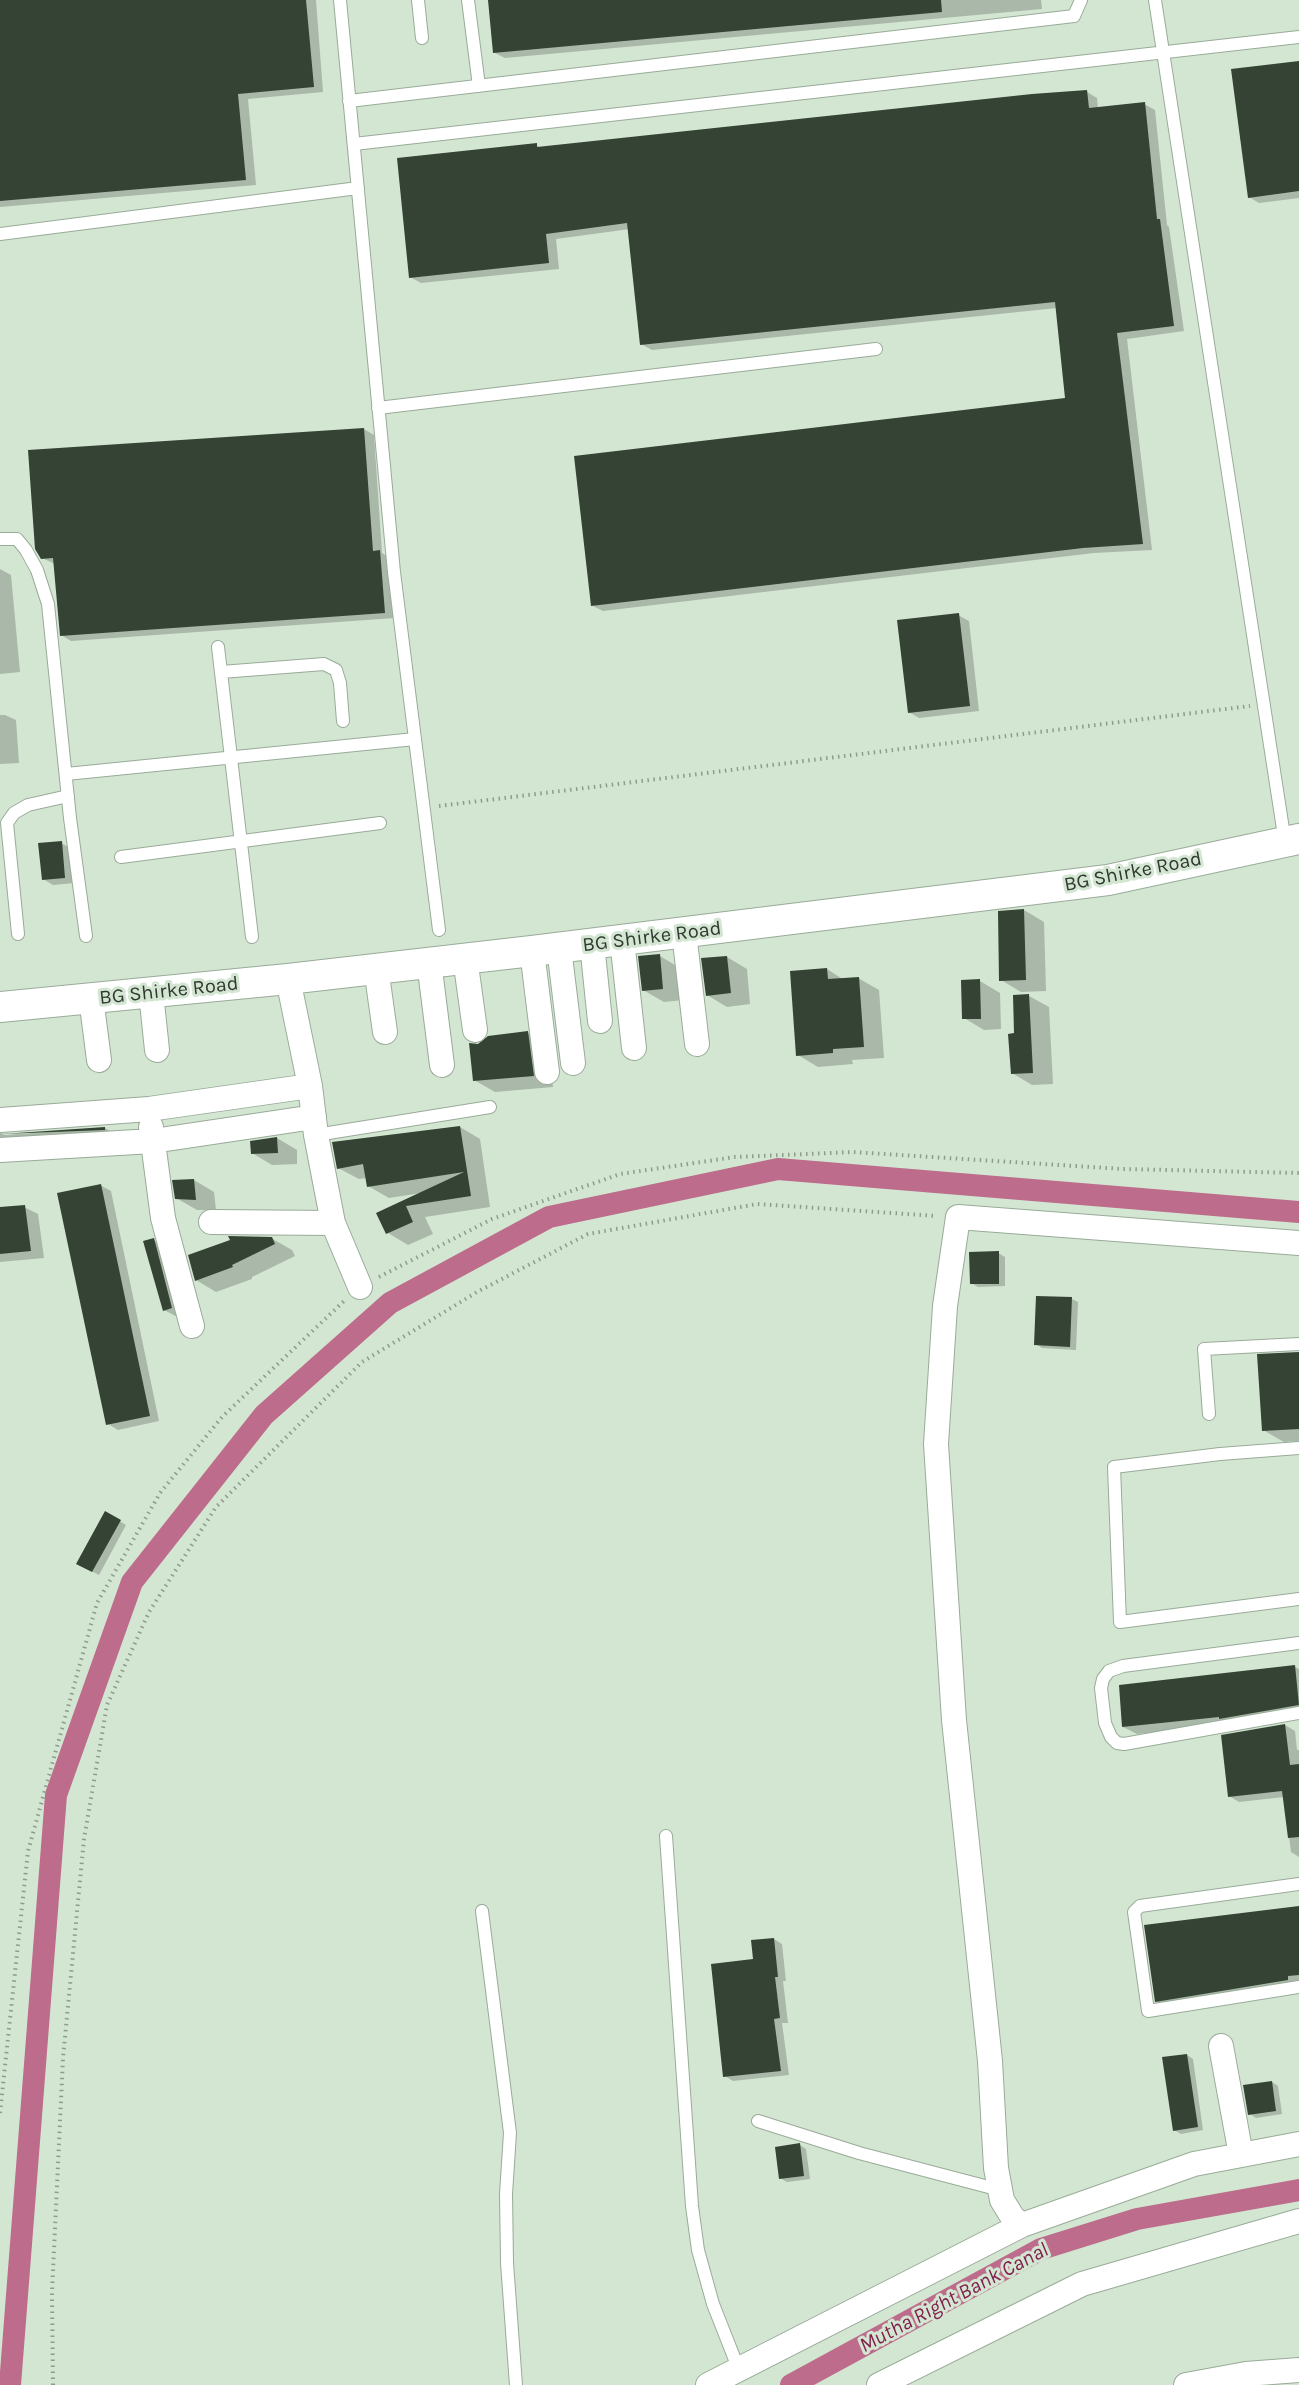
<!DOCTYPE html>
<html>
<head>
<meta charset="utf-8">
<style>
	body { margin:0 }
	canvas { display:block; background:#d3e6d2 }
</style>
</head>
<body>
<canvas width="1299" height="2385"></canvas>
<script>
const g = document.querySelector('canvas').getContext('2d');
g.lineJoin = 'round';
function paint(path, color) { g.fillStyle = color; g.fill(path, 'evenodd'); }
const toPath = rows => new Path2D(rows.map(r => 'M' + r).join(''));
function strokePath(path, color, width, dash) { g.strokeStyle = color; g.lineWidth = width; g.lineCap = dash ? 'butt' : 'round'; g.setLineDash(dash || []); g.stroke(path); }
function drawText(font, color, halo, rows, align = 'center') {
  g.font = font + ' Karla,sans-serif'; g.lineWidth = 6; g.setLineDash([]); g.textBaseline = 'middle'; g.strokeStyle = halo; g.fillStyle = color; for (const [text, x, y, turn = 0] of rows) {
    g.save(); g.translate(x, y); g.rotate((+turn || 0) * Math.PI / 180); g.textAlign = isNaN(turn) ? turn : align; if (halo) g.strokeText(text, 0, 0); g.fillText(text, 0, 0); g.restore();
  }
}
paint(toPath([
	[0,0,316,0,323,92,248,99,256,185,0,207],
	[490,0,1041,0,1042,9,505,58,495,53],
	[1299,62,1299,198,1259,203,1249,197],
	[1087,92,1097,98,1098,109,1144,104,1155,110,1167,225,1169,227,1184,331,1127,339,1152,550,1094,553,603,611,593,606,1067,400,1057,308,652,350,641,344,630,229,556,239,559,269,421,283,410,277,536,145,541,148],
	[364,429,374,435,382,553,390,558,395,618,71,641,61,635,55,564,42,558],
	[0,569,11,575,20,672,0,674],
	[958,615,969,621,979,711,919,718,909,712],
	[0,715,5,715,16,720,19,763,0,764],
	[61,843,72,849,75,883,53,885,43,879],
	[1024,910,1044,922,1046,991,1021,992,1001,980,999,912],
	[660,956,680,968,683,1000,664,1002,643,990],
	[727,957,747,969,750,1004,727,1007,707,995],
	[827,969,844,980,858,978,879,990,884,1058,852,1060,853,1064,818,1067,798,1055],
	[980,981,1000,993,1001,1029,984,1030,964,1018],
	[1029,996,1049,1007,1053,1084,1032,1085,1012,1073,1016,1035],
	[527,1033,548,1044,553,1087,495,1092,474,1080,478,1046],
	[460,1127,480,1139,490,1207,425,1217,433,1234,408,1245,388,1233,378,1214,421,1193,389,1198,368,1186,367,1178,359,1179,338,1168],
	[105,1128,125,1140,0,1159,0,1132,5,1135],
	[277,1138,297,1150,297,1164,272,1165,252,1153],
	[194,1180,214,1192,216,1210,197,1210,176,1198],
	[100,1185,111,1191,159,1421,118,1430,108,1424],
	[24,1207,38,1214,44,1258,0,1262,0,1209],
	[271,1238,292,1250,295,1256,252,1277,252,1279,216,1292,196,1280],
	[153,1240,174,1251,185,1321,164,1310],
	[998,1253,1005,1257,1005,1286,978,1287,971,1283],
	[1038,1297,1072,1299,1078,1302,1076,1350,1042,1348,1036,1344],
	[1299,1354,1299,1441,1284,1442,1263,1430],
	[106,1513,126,1525,99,1575,78,1564],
	[1295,1667,1299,1669,1299,1715,1137,1734,1123,1727],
	[1285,1725,1295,1731,1297,1750,1299,1750,1299,1857,1291,1852,1284,1797,1239,1802,1229,1796],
	[1299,1908,1299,1987,1168,2008,1156,2001],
	[774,1939,782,1944,786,1981,783,1981,788,2023,782,2023,789,2075,733,2081,725,2076,755,1961],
	[1187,2055,1193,2059,1203,2130,1181,2134,1174,2130],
	[1272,2082,1278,2086,1282,2114,1256,2118,1250,2114],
	[800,2145,806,2149,810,2179,787,2182,780,2178]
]), '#0003');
strokePath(toPath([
	[10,2385,56,1795,132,1582,264,1415,390,1303,549,1217,778,1169,1299,1212],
	[791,2385,1041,2249,1137,2219,1299,2190]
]), '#bd6c8b', 22);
paint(toPath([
	[0,0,306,0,314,87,238,94,246,180,0,201],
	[488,0,941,0,942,12,493,53],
	[1299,61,1299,191,1248,198,1231,69],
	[1087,90,1089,108,1145,102,1157,219,1160,219,1174,326,1117,333,1143,544,1083,548,591,606,574,456,1065,398,1055,302,640,345,627,223,546,234,549,263,409,278,397,158,537,143,537,147,1032,94],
	[364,428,373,551,380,550,385,613,60,636,53,558,41,559,35,549,28,450],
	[959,613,970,706,908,713,897,620],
	[62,841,65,878,42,880,38,843],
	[1024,909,1026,980,999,981,998,911],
	[660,954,663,989,642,991,638,956],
	[727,956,731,993,706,996,701,958],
	[827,968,828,979,859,977,864,1047,833,1049,833,1053,796,1056,790,971],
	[980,979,981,1019,962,1019,961,980],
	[1029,994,1033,1073,1011,1074,1008,1034,1014,1033,1013,995],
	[528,1031,534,1076,473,1081,469,1043,478,1044,488,1036],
	[460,1126,471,1196,406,1206,413,1222,386,1234,376,1213,464,1172,367,1187,363,1164,337,1169,332,1142],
	[105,1127,105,1130,2,1134],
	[277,1137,278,1153,251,1154,250,1141],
	[194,1179,196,1200,175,1199,172,1180],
	[101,1184,150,1416,106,1425,57,1193],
	[25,1205,31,1251,0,1254,0,1207],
	[228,1236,272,1237,275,1244,232,1265,233,1267,195,1281,188,1255,230,1240],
	[154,1238,172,1308,163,1311,143,1241],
	[999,1251,999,1284,970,1284,969,1252],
	[1036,1296,1072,1297,1070,1347,1034,1345],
	[1299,1352,1299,1429,1262,1431,1257,1354],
	[105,1511,121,1520,92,1572,76,1564],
	[1295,1665,1299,1705,1219,1719,1219,1717,1122,1727,1119,1685],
	[1285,1724,1290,1765,1299,1764,1299,1837,1288,1838,1282,1791,1228,1797,1221,1735],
	[1299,1906,1299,1975,1288,1976,1288,1980,1155,2002,1144,1925],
	[774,1938,778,1977,775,1977,780,2018,774,2019,781,2071,723,2077,711,1964,753,1959,751,1940],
	[1187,2054,1198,2127,1173,2131,1162,2057],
	[1272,2081,1276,2111,1248,2115,1243,2085],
	[800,2143,804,2176,779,2179,775,2147]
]), '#344334');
const service = toPath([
	[340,0,394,572,439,930],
	[418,0,422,38],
	[468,0,479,86],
	[1155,0,1285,842],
	[349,101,1074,16,1081,0],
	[354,144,1299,37],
	[0,234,358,188],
	[378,408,876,349],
	[0,539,17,539,26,550,37,570,48,604,70,818,86,936],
	[218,647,252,937],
	[221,672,324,664,336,670,340,683,343,721],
	[66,774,415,739],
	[121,857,380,823],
	[18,934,7,823,14,813,28,805,68,796],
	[316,1135,490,1107],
	[1209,1414,1204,1349,1299,1344],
	[1299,1448,1220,1454,1114,1467,1120,1622,1299,1599],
	[1299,1643,1123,1666,1109,1671,1103,1679,1101,1688,1105,1723,1111,1737,1117,1743,1124,1744,1299,1713],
	[666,1836,692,2206,698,2250,713,2304,739,2370],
	[1299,1884,1140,1906,1134,1912,1148,2011,1299,1987],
	[482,1911,510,2133,506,2194,507,2263,516,2385],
	[758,2121,859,2153,1000,2190]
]);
const minor = toPath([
	[684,933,697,1044],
	[622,940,634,1048],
	[592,944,600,1021],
	[559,948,573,1063],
	[532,951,547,1072],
	[465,958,475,1030],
	[429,962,442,1065],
	[376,968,385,1032],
	[288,979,310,1086,316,1135,333,1223],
	[151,993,157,1050],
	[91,998,99,1060],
	[0,1120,149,1109,310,1086],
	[151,1127,163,1218,192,1326],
	[0,1150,153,1141,314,1117],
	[211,1222,333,1223,360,1287],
	[1221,2046,1241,2155],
	[1022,2225,1013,2218,1002,2200,996,2168,990,2061,954,1720,936,1444,945,1306,958,1217,1299,1243],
	[708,2385,1022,2225,1194,2164,1299,2144],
	[879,2385,1082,2284,1299,2221],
	[1186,2385,1246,2374,1299,2370]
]);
const tertiary = toPath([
	[0,1007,288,979,532,951,1108,880,1299,839]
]);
strokePath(service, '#99ab99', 14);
strokePath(minor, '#99ab99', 26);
strokePath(tertiary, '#99ab99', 32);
strokePath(toPath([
	[439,806,1250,706],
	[379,1277,492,1219,620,1174,735,1157,852,1152,1123,1169,1299,1173],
	[0,2113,28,1851,97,1603,160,1493,222,1417,344,1301],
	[53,2385,52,2292,63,2058,84,1839,107,1705,149,1612,216,1507,362,1362,477,1292,588,1234,757,1204,937,1216]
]), '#8e9c8d', 4, [1.5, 4.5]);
strokePath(service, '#fff', 12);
strokePath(minor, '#fff', 24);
strokePath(tertiary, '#fff', 30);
drawText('20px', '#313831', '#d3e6d2', [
	["BG Shirke Road",1133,872,-11],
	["BG Shirke Road",652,937,-7],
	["BG Shirke Road",169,991,-6]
]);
drawText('italic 21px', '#811f4d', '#d3e6d2', [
	["Mutha Right Bank Canal",954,2298,-28]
]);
</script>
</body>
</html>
